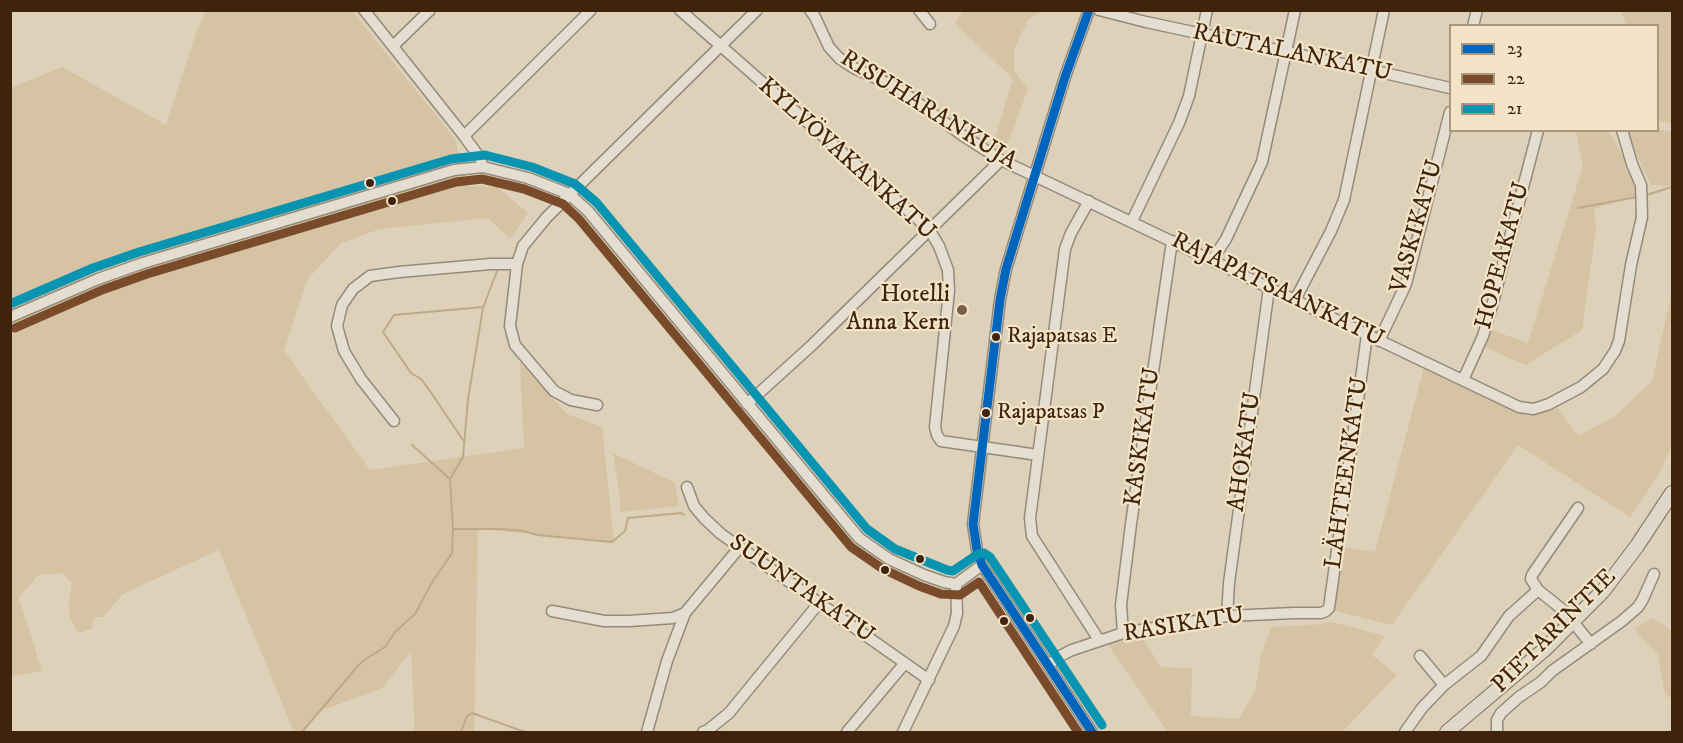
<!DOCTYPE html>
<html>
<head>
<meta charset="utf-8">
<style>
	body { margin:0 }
	#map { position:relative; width:1683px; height:743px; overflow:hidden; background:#ddd1ba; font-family:"IM FELL DW Pica",serif }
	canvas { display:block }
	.frame { position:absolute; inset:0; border:12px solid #3f240b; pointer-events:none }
	.legend { position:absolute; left:1449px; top:24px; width:210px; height:108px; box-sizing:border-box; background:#f3e4c8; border:2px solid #ab977c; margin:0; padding:8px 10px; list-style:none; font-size:18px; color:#3f240b }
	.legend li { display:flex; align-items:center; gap:12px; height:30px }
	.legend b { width:30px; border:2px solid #ab977c }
</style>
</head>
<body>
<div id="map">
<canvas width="1683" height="743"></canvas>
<div class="frame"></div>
<ul class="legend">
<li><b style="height:8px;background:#0065bd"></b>23</li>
<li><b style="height:8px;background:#7a4b2a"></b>22</li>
<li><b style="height:8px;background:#0995b1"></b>21</li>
</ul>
</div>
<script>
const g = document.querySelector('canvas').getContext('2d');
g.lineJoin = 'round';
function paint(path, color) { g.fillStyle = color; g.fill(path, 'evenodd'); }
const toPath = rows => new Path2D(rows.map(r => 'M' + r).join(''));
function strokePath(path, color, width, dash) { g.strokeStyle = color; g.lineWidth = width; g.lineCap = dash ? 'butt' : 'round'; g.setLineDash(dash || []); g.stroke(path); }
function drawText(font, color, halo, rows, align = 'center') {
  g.font = font + ' "IM FELL DW Pica",serif'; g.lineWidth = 4.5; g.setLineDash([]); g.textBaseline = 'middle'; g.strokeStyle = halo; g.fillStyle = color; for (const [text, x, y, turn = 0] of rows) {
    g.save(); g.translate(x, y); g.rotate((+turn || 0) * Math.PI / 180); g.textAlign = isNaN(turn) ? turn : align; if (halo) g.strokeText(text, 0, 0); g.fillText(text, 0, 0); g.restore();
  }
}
paint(toPath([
	[206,11,352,11,455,139,467,186,497,187,528,213,510,239,488,218,380,229,341,243,307,280,284,351,370,470,524,448,520,362,567,414,602,427,614,542,478,529,474,732,415,732,411,652,382,688,323,710,313,718,304,732,294,732,219,550,123,594,103,617,95,617,92,629,78,633,70,618,69,602,72,583,62,573,38,575,19,598,42,671,11,677,11,88,62,67,166,125,196,33],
	[963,11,1039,11,1039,13,1028,20,1014,49,1014,71,1028,89,1005,151,992,147,1013,79,955,23],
	[1621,11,1672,11,1672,123,1658,121,1658,69,1660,67,1659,54,1658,53,1658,26,1626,25],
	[1658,129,1671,132,1672,136,1672,186,1651,185,1625,131,1658,130],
	[1576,131,1608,131,1620,151,1636,184,1637,197,1594,208,1596,228,1582,330,1526,365,1484,347,1491,330,1528,343,1583,166],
	[1672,291,1672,445,1658,476,1630,517,1518,445,1392,625,1331,610,1340,547,1375,552,1424,367,1528,416,1558,408,1578,436,1614,417,1652,381],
	[613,453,675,483,679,506,620,512,620,497],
	[1652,618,1672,630,1672,699,1665,694,1658,655,1634,629],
	[1332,622,1385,636,1372,655,1397,675,1342,732,1168,732,1106,642,1141,636,1161,667,1192,668,1191,716,1239,719,1255,691,1261,656,1271,627,1313,625]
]), '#d5c3a3');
strokePath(toPath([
	[1646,195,1672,187],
	[1578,208,1637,197],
	[463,440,430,391,421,379,411,373,383,332,394,315,483,307],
	[412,445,450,479],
	[454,529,501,529,524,531,537,535,612,542,625,531,628,518,681,513,684,515],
	[302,732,357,667,364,660,385,647,395,632,415,614,431,584,452,553,453,529,450,479,463,457,468,399,483,308,497,271],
	[461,732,467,716,472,713,525,732]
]), '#beaa8a', 2);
const minor = toPath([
	[364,10,464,136,480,158,483,167],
	[680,10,929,229,939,246,948,270,949,291,935,427,937,435,941,441,1038,455],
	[810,10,815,17,829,47,839,58,854,68,896,87,962,135,1001,160,1519,407,1533,409,1540,407,1549,404,1581,387,1603,369,1615,351,1619,341,1631,265,1642,217,1641,185,1632,164,1622,130],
	[919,10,930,24],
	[1089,10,1065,77,1006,269,1000,300,973,524,977,550,982,565,1092,732],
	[1099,10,1146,22,1371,70,1450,88],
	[1473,26,1477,10],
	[393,46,430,10],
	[464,136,591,10],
	[1089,201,1071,233,1065,249,1030,518,1032,536,1099,640],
	[1132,221,1179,123,1189,96,1207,10],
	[1212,260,1226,239,1262,162,1295,10],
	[1295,300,1331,231,1344,200,1384,10],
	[10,317,98,279,143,263,454,170,483,167,528,178,569,194,588,211,859,538,889,559,924,575,944,582,956,584],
	[1379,341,1406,284,1450,112],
	[1463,380,1483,336,1492,306,1538,130],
	[747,404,811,346,1001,160],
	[597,405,571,400,554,391,515,345,510,326,517,264,523,246,547,217,757,10],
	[394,421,361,379,344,351,337,326,342,305,353,289,370,276,399,272,491,264,517,264],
	[687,487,694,506,704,518,721,534,929,680],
	[956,584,982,565],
	[1538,590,1563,610,1591,644],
	[552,611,604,621,629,621,673,618,685,613],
	[1227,616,1229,583,1269,288],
	[1123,633,1121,605,1131,524,1172,241],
	[1420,656,1444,685],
	[1048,665,1060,656,1072,650,1123,633,1227,616,1294,613,1321,613,1326,611,1329,608,1367,335],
	[647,732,667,661,685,613,739,548],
	[703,732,708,730,729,713,819,603],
	[847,732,905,663],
	[903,732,954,626,957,613,956,584],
	[1405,732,1422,708,1444,685,1481,656,1509,616,1538,590,1531,579,1532,575,1578,508],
	[1497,732,1497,720,1501,713,1519,697,1541,682,1552,671,1622,621,1638,607,1643,599,1654,574]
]);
const major = toPath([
	[1447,732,1544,650,1603,591,1637,546,1672,493]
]);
strokePath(minor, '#948a7a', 13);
strokePath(major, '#7d7263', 16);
strokePath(minor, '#e4ded2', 10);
strokePath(major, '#dfd8ca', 14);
strokePath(toPath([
	[1089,10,1065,77,1006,269,1000,300,973,524,977,550,982,565,1092,732]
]), '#0065bd', 9);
strokePath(toPath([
	[15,328,102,290,147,274,456,182,482,179,524,189,563,204,579,219,851,547,883,569,919,586,941,594,960,595,979,582,1078,732]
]), '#7a4b2a', 9);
strokePath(toPath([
	[10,304,93,268,139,252,451,159,485,155,532,167,575,184,597,203,867,529,895,549,947,570,953,571,978,554,984,553,990,557,1102,725]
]), '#0995b1', 9);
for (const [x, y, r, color] of [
	[370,183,5,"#3f240b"],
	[392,201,5,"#3f240b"],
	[962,310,6,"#766148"],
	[996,337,5,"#3f240b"],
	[986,413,5,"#3f240b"],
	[920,559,5,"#3f240b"],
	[885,570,5,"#3f240b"],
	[1030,618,5,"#3f240b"],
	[1004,621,5,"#3f240b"]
]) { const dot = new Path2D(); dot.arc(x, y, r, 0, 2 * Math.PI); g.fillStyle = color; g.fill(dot); strokePath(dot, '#f3e4c8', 2); }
drawText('22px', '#3f240b', '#f3e4c8', [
	["Rajapatsas E",1007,337],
	["Rajapatsas P",997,413]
], 'left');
drawText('24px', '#3f240b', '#f3e4c8', [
	["RAUTALANKATU",1292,54,12],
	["RISUHARANKUJA",928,111,32],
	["KYLVÖVAKANKATU",846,160,42],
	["VASKIKATU",1418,227,-74],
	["HOPEAKATU",1504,256,-75],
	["RAJAPATSAANKATU",1277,291,26],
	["KASKIKATU",1144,437,-82],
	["AHOKATU",1246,452,-82],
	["LÄHTEENKATU",1348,473,-82],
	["SUUNTAKATU",801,590,35],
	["RASIKATU",1184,626,-9],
	["PIETARINTIE",1555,632,-45]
]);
drawText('24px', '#3f240b', '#f3e4c8', [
	["Hotelli",950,296],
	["Anna Kern",950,324]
], 'right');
</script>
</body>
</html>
